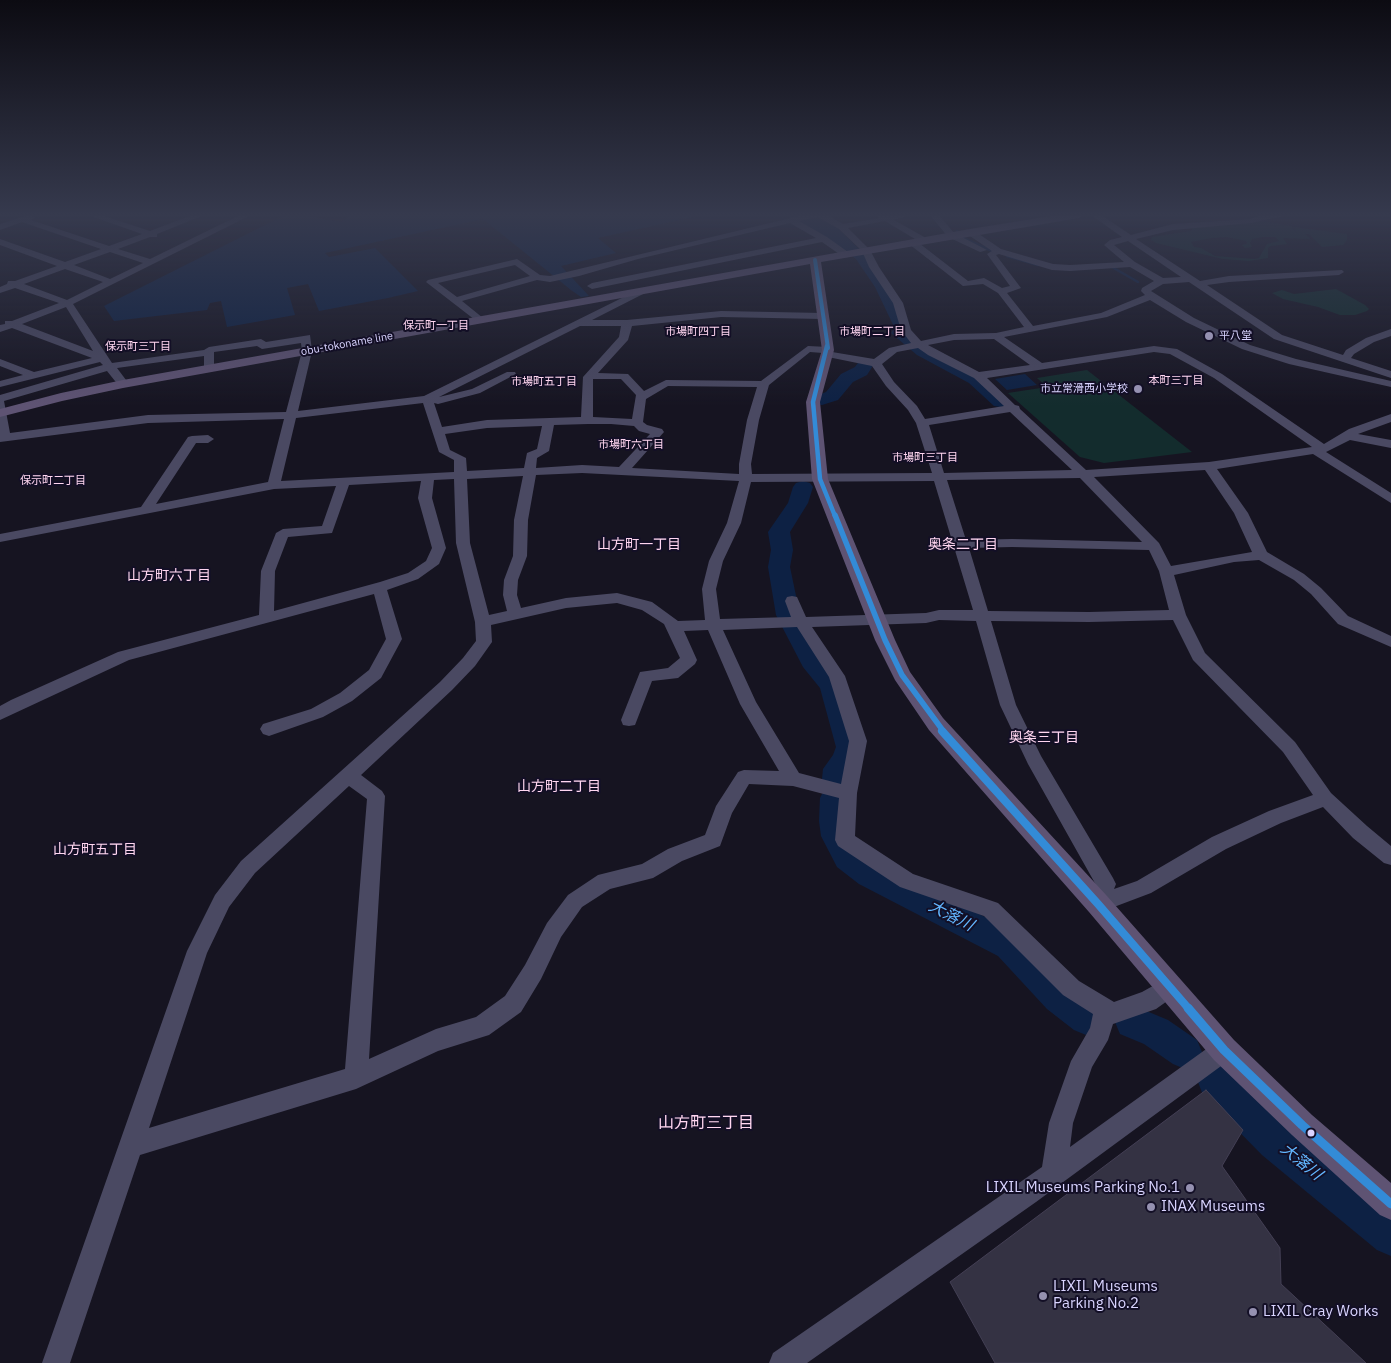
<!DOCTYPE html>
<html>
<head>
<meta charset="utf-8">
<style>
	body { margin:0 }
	canvas { display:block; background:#161421 }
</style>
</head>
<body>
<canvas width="1391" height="1363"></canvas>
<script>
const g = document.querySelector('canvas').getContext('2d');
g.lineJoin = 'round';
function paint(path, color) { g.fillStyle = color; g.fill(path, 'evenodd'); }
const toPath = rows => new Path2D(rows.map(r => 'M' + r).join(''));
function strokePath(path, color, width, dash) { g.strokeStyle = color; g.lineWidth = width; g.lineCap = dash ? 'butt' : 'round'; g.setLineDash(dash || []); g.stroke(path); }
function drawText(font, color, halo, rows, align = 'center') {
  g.font = font + ' "IBM Plex Sans","Noto Sans JP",sans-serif'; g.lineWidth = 4; g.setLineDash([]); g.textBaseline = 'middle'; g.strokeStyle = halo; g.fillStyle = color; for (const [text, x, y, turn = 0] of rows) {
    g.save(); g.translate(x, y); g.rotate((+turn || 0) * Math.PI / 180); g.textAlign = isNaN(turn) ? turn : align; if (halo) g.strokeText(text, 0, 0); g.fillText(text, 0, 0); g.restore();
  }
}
paint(toPath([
	[1263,221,1291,226,1297,233,1293,227,1347,234,1347,240,1343,245,1322,247,1309,234,1305,234,1310,238,1309,239,1283,238,1287,244,1271,246,1268,248,1268,258,1249,261,1223,259,1156,243,1151,240,1152,237,1191,231,1194,226],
	[1227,237,1246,241,1247,244,1242,245,1245,248,1252,247,1250,243,1252,239,1263,237,1275,237,1279,241,1267,244,1259,258,1254,259,1215,256,1201,248,1194,247,1191,242,1212,238],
	[1336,289,1365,305,1369,309,1367,311,1355,315,1340,315,1318,307,1283,299,1272,293,1282,290,1294,294],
	[1087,370,1192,452,1104,463,1080,457,1008,393,1047,387,1037,378]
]), '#132c2d');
paint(toPath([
	[285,215,303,215,341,222,348,217,339,215,701,215,598,238,616,253,561,266,589,296,581,297,571,290,483,219,325,253,329,257,375,248,418,291,388,298,319,311,308,284,287,288,295,315,227,327,221,301,210,303,207,310,114,321,104,306],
	[785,215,815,215,837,227,864,254,896,303,905,334,910,342,901,337,897,339,897,333,875,287,856,259,829,239],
	[1025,374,1037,385,1007,390,995,379]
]), '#0d2144');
strokePath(toPath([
	[957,231,965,239,997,253],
	[1007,256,1038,265],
	[1112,267,1138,282]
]), '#0d2144', 2.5);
paint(toPath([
	[899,328,905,330,929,349,981,375,1006,398,1009,402,1006,406,1000,407,994,406,969,383,917,355,891,333,893,330,899,328],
	[866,359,872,360,874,364,867,375,853,382,838,400,822,405,816,404,813,400,816,396,826,392,841,374,855,367,860,360,866,359],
	[803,481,810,483,813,487,808,503,790,532,793,550,790,567,800,615,821,656,845,685,862,747,846,787,840,789,844,790,848,798,847,821,850,834,859,849,881,866,1020,934,1071,985,1089,999,1096,996,1108,1001,1113,1013,1108,1025,1086,1035,1074,1030,1047,1009,998,956,859,884,837,867,821,836,819,821,820,798,824,790,829,788,826,787,822,779,823,769,833,755,836,747,820,688,803,667,776,615,768,567,771,550,768,532,788,503,793,487,796,483,803,481],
	[1132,1005,1168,1020,1197,1040,1202,1052,1197,1064,1185,1069,1173,1064,1144,1044,1120,1034,1115,1022,1120,1010,1132,1005],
	[1216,1064,1229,1069,1288,1129,1391,1211,1391,1256,1377,1250,1262,1155,1203,1095,1198,1082,1203,1069,1216,1064]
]), '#0d2144');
const building = toPath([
	[1206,1090,1243,1130,1222,1166,1280,1248,1281,1284,1366,1363,995,1363,950,1282,1206,1090]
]);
paint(building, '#343243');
strokePath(building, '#433f54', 1);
paint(toPath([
	[28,215,35,217,31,220,109,246,142,234,88,215,101,215,150,231,192,215,204,215,157,234,157,237,150,237,118,249,150,259,240,215,251,215,73,304,112,363,204,350,209,347,261,339,266,342,310,335,312,351,298,411,424,396,642,288,645,289,645,293,592,320,627,320,721,311,823,313,828,316,823,319,721,317,632,326,628,340,598,373,628,374,644,391,666,380,761,381,808,346,828,347,832,348,832,352,874,359,889,348,911,343,901,330,893,303,869,267,862,251,839,229,818,217,799,221,827,237,848,252,848,256,842,256,822,242,592,289,587,286,592,283,816,238,790,223,638,259,579,276,550,282,537,280,462,301,483,318,483,322,479,323,426,282,428,280,517,259,540,275,550,276,803,215,828,215,843,224,879,218,878,215,910,215,894,220,926,238,926,242,920,242,885,221,848,228,870,250,879,267,903,303,911,330,921,341,954,334,996,333,1024,327,998,293,983,284,963,286,909,244,909,240,915,240,968,281,984,278,1002,288,1010,286,987,254,992,251,967,234,967,230,973,230,1001,249,1053,264,1070,265,1124,262,1104,245,1110,240,1122,237,1091,215,1101,215,1131,235,1173,224,1250,219,1262,215,1289,215,1251,223,1173,230,1136,239,1200,281,1229,276,1342,270,1344,272,1339,275,1229,282,1207,285,1282,335,1343,355,1346,350,1366,338,1391,329,1391,336,1374,342,1354,354,1351,358,1391,371,1391,378,1274,339,1189,282,1163,284,1151,291,1194,318,1250,345,1296,359,1391,381,1391,387,1289,364,1242,349,1186,322,1150,300,1107,317,1004,337,1042,363,1154,346,1177,349,1222,374,1324,444,1349,429,1391,414,1391,422,1358,434,1391,440,1391,448,1350,440,1326,452,1391,493,1391,503,1313,454,1217,469,1248,513,1267,552,1304,574,1321,588,1348,616,1391,636,1391,647,1338,624,1311,594,1294,580,1259,560,1234,562,1174,575,1186,615,1205,653,1295,742,1331,793,1367,826,1391,846,1391,865,1384,863,1353,838,1323,807,1281,823,1226,849,1151,893,1098,913,1091,910,1088,904,1096,885,1028,764,1000,705,976,621,939,620,926,623,812,627,845,676,867,741,857,793,855,836,913,874,998,903,1079,981,1114,1002,1142,992,1169,977,1177,980,1180,987,1177,994,1156,1009,1113,1024,1108,1040,1092,1067,1073,1123,1070,1147,1216,1042,1224,1039,1232,1042,1235,1050,1232,1058,1036,1202,807,1363,769,1363,773,1353,1042,1167,1049,1123,1071,1061,1090,1028,1093,1014,1063,995,984,916,900,887,838,846,835,840,839,798,793,786,749,784,732,813,720,846,682,861,653,878,610,889,582,907,561,937,541,979,521,1012,489,1035,438,1051,356,1089,140,1155,70,1363,42,1363,187,951,215,895,241,861,440,682,463,658,476,641,475,622,456,543,454,479,434,480,432,498,446,548,439,564,418,579,387,590,402,639,381,678,352,701,323,717,269,736,263,734,260,729,263,724,311,709,340,693,369,670,386,639,374,594,129,660,0,720,0,706,11,700,118,652,259,615,261,571,276,533,283,529,322,526,336,486,274,489,0,542,0,534,141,507,188,437,192,436,208,435,214,439,208,443,196,443,156,504,268,482,284,419,148,423,0,442,0,395,103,365,100,362,0,387,0,381,23,375,0,366,0,359,34,372,92,358,12,328,0,332,0,325,5,324,5,321,12,321,59,303,15,288,0,293,0,287,7,284,8,281,15,281,57,266,0,245,0,239,65,262,101,249,22,222,0,230,0,224,28,215],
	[1128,241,1181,277,1163,278,1135,262,1114,245,1128,241],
	[110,252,143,263,110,279,74,265,110,252],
	[999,254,1052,270,1070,271,1130,267,1154,281,1142,288,1141,291,1145,295,1101,313,1033,326,1007,293,1021,288,996,255,999,254],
	[515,265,530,276,457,297,438,283,515,265],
	[65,269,103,282,67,300,24,284,65,269],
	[66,307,93,351,22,324,66,307],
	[580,326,621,326,619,337,583,377,581,417,487,420,442,427,434,403,438,404,480,393,516,374,515,372,507,372,472,389,439,397,580,326],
	[994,339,1030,365,979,372,928,345,954,340,994,339],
	[301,343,302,351,286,412,148,415,10,433,4,401,107,371,119,386,123,387,129,384,117,368,204,356,204,369,209,372,214,369,214,352,257,346,262,349,301,343],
	[918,348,928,355,974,378,1004,406,925,419,917,406,894,382,882,364,897,352,918,348],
	[810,352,823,353,823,356,872,366,886,386,908,410,916,423,932,473,752,474,751,464,759,420,769,385,810,352],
	[1154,352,1170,354,1214,378,1312,447,1209,462,1086,470,1020,409,1019,406,1015,405,987,378,1154,352],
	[593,379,621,379,636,395,632,419,593,417,593,379],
	[668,386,757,387,747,420,739,464,739,474,632,468,664,432,662,429,647,425,643,422,646,399,668,386],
	[423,403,439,452,454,460,454,472,281,481,296,418,423,403],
	[1010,412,1072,470,944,473,929,425,1010,412],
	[588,424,611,424,634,426,639,431,650,434,619,467,582,465,536,468,537,458,549,451,554,425,588,424],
	[542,426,537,449,527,453,524,468,467,471,466,458,450,450,445,434,487,428,542,426],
	[1205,470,1234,513,1252,552,1171,566,1159,543,1094,477,1205,470],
	[582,473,739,481,727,523,709,561,702,589,705,620,678,621,652,602,617,593,566,598,521,608,517,595,518,580,527,556,528,520,536,475,582,473],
	[523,476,514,520,513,556,504,580,503,595,507,611,489,615,470,543,467,479,523,476],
	[1080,478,1142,542,1012,539,966,540,947,480,1080,478],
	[421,481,418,498,432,548,426,561,408,573,380,582,274,611,275,571,288,537,332,533,349,485,421,481],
	[934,481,973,610,939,610,926,613,806,617,797,597,792,596,787,597,785,601,791,617,720,619,716,589,723,561,741,523,751,482,934,481],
	[1012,547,1149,550,1159,571,1169,610,1089,612,988,611,969,548,1012,547],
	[617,603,642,610,664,624,680,658,668,668,640,672,621,720,623,725,629,726,635,725,652,681,678,678,695,664,697,660,684,631,708,630,740,704,779,771,744,770,738,772,716,806,705,835,668,849,642,864,598,875,568,895,547,923,525,965,505,996,476,1017,436,1029,369,1059,385,796,382,791,361,775,452,690,475,666,492,642,491,625,566,608,617,603],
	[1173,620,1193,660,1283,752,1313,795,1269,811,1212,837,1137,881,1114,889,1116,884,1113,878,1041,756,1016,705,991,621,1089,622,1173,620],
	[797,627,829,677,849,741,841,784,799,773,756,702,723,630,797,627],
	[349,786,367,799,345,1069,149,1128,207,953,229,907,255,873,349,786],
	[930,215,939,215,954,233,987,250,980,252,948,237,930,215]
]), '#4a4962');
paint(toPath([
	[1057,215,1084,215,1079,218,821,262,834,350,820,402,828,479,895,640,910,672,943,718,1107,896,1234,1040,1312,1115,1391,1183,1391,1220,1380,1215,1292,1135,1214,1060,1089,912,929,730,895,680,875,640,812,479,806,402,822,350,810,264,123,388,62,401,0,417,0,409,61,393,123,380,970,229,1057,215]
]), '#5e5373');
strokePath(toPath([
	[815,260,828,348]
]), '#338bd7', 4);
strokePath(toPath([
	[827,346,813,402,820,479,835,516]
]), '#338bd7', 4.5);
strokePath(toPath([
	[835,515,885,640,902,675,944,732]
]), '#338bd7', 5.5);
strokePath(toPath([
	[942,731,1098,904,1189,1009]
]), '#338bd7', 8);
strokePath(toPath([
	[1188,1008,1224,1050,1302,1125,1391,1204]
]), '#338bd7', 9);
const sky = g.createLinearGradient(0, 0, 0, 406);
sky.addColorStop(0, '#0c0b12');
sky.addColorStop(0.53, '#363a4e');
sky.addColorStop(1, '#363a4e00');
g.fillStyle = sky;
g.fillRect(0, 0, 1391, 406);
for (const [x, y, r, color] of [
	[1209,336,5,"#9591b1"],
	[1138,389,5,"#9591b1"],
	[1311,1133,4.5,"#d9d4ff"],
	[1190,1188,5,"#9591b1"],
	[1151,1207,5,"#9591b1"],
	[1043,1296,5,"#9591b1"],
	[1253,1312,5,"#9591b1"]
]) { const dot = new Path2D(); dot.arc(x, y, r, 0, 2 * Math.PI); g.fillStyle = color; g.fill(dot); strokePath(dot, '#130f26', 2); }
drawText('11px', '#ffd6f0', '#130f26', [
	["保示町一丁目",436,326],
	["市場町四丁目",698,332],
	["市場町二丁目",872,332],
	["保示町三丁目",138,347],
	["本町三丁目",1176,381],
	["市場町五丁目",544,382],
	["市場町六丁目",631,445],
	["市場町三丁目",925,458],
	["保示町二丁目",53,481]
]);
drawText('11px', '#d9d4ff', '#130f26', [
	["平八堂",1219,336],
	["市立常滑西小学校",1128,389,"right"]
], 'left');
drawText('11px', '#d9d4ff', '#130f26', [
	["obu-tokoname line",347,344,-10]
]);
drawText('14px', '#ffd6f0', '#130f26', [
	["山方町一丁目",639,545],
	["奥条二丁目",963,545],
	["山方町六丁目",169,576],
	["奥条三丁目",1044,738],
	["山方町二丁目",559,787],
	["山方町五丁目",95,850]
]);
drawText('15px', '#d9d4ff', '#130f26', [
	["LIXIL Museums Parking No.1",1180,1188,"right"],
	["INAX Museums",1161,1207],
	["LIXIL Museums",1053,1287],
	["Parking No.2",1053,1304],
	["LIXIL Cray Works",1263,1312]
], 'left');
drawText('italic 16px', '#62b6ff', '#130f26', [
	["大落川",951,916,27],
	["大落川",1301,1162,39]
]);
drawText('16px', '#ffd6f0', '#130f26', [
	["山方町三丁目",706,1123]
]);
</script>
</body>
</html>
